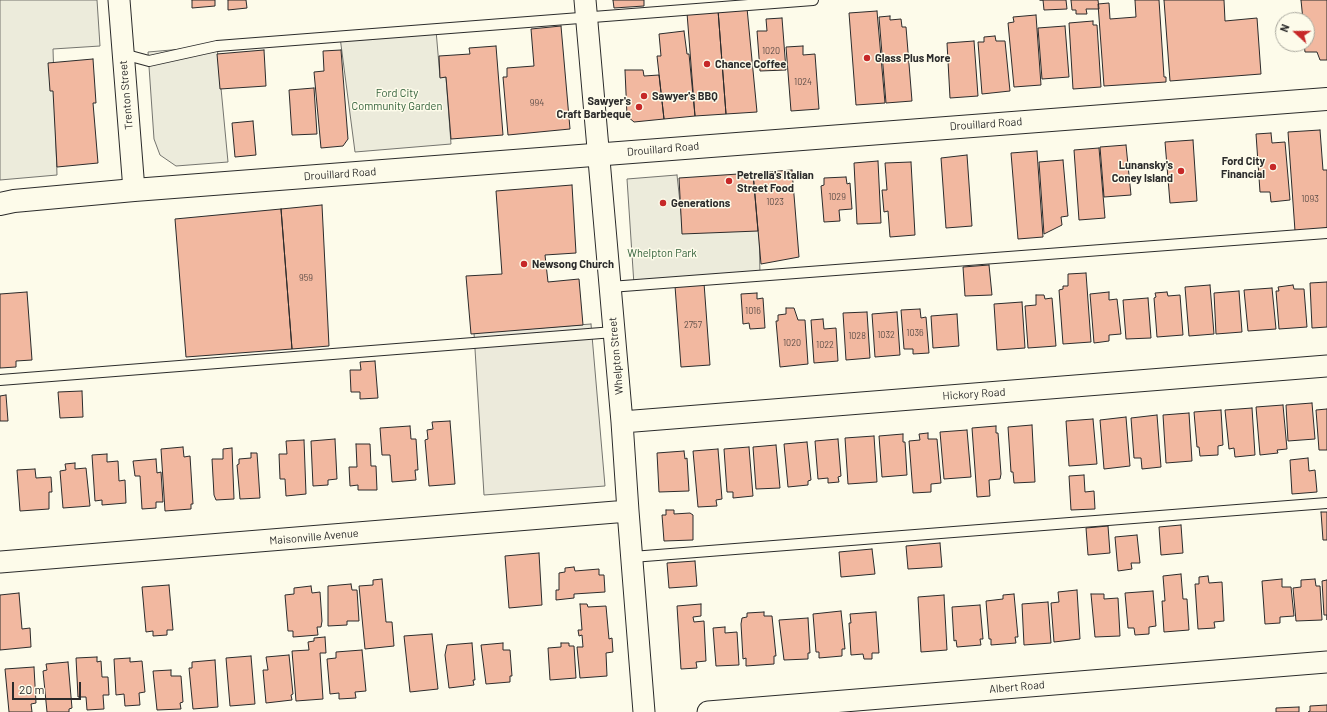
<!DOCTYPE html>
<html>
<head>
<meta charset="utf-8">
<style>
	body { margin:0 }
	#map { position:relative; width:1327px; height:712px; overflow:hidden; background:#fdfbea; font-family:Barlow,sans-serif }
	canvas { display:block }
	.north { position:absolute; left:1275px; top:12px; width:40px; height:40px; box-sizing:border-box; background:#fdfbea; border:1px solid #a9a89e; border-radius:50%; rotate:291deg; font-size:11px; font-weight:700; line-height:16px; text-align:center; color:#2b2b2b }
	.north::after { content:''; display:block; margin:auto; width:14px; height:18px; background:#c62828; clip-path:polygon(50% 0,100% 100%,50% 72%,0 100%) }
	.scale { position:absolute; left:12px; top:682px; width:69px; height:18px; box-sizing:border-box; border:2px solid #2b2b2b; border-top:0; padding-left:5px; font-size:12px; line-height:14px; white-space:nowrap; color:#2b2b2b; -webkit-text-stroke:3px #fdfbea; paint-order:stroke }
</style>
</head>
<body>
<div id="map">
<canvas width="1327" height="712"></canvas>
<div class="north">N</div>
<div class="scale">20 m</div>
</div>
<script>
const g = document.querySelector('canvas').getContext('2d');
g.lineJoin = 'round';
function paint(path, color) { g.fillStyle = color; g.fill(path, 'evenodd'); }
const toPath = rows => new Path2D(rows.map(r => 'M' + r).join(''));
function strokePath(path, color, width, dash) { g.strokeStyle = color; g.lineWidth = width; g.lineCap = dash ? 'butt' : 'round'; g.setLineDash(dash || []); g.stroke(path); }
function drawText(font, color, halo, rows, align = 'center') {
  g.font = font + ' Barlow,sans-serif'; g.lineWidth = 3; g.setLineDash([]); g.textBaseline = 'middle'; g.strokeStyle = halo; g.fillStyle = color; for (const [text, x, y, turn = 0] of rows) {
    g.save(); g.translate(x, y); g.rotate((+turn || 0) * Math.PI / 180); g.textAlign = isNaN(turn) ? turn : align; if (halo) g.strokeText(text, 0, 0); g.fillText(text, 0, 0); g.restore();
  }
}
const green = toPath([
	[0,0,97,0,100,46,53,49,57,175,0,180,0,0],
	[436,30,440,77,446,77,451,144,355,152,340,37,436,30],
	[217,46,228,162,176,166,160,155,154,139,148,52,217,46],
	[677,175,683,230,759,223,760,276,634,285,627,179,677,175]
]);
paint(green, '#ecebdb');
strokePath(green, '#74746e', 1);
const parking = toPath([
	[591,324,605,486,484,495,474,333,591,324]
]);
paint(parking, '#eceadb');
strokePath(parking, '#74746e', 1);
const building = toPath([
	[192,0,215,0,215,6,192,8,192,0],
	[228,0,246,0,247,8,228,10,228,0],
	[613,0,644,0,644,6,614,8,613,0],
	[1040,0,1066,0,1067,9,1044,10,1043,0,1040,0],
	[1071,0,1098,0,1099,9,1086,9,1087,14,1076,14,1076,10,1072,10,1071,0],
	[1135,0,1159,0,1164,77,1166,77,1166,82,1104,86,1098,4,1109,3,1110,19,1136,17,1135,0],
	[1164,0,1224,0,1225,21,1257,18,1261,74,1170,81,1164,0],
	[1301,0,1327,0,1327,60,1320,60,1317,52,1305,52,1304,44,1307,44,1307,20,1303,20,1301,0],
	[747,8,757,112,726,114,718,10,747,8],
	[718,10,726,114,695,116,687,13,718,10],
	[877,11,885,103,856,105,849,13,877,11],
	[1036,15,1041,85,1014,87,1008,23,1014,22,1013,17,1036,15],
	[890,16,890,20,901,19,902,27,906,27,912,101,886,103,879,17,890,16],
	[782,18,786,70,760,71,757,31,767,31,766,19,782,18],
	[1093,21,1093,25,1097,25,1101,87,1073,89,1069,23,1093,21],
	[561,26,570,129,508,135,503,77,507,77,507,68,534,66,531,29,561,26],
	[1065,26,1069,77,1042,79,1038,28,1065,26],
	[684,31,687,54,689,54,695,116,664,119,657,56,661,56,659,34,684,31],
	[995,36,996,41,1005,41,1010,91,982,94,978,42,984,42,984,37,995,36],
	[974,41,978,96,950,98,947,43,974,41],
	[496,46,503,135,451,139,446,77,440,78,439,56,470,54,469,48,496,46],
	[803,46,803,55,815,54,819,109,791,111,786,47,803,46],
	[264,50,266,86,220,89,217,54,264,50],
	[341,50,348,139,343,146,321,148,314,72,324,71,323,51,341,50],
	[93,59,96,103,93,103,98,163,57,167,53,91,50,91,48,63,93,59],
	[625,70,643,70,644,76,659,75,664,119,634,122,627,116,625,70],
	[314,88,317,134,292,135,289,90,314,88],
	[253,121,256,155,235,157,232,123,253,121],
	[1320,130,1323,170,1327,170,1327,228,1295,231,1288,132,1320,130],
	[1271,133,1272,143,1285,142,1290,200,1271,202,1270,192,1260,192,1256,134,1271,133],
	[1193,140,1197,201,1170,203,1165,142,1193,140],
	[1126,145,1131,195,1104,197,1100,147,1126,145],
	[1099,148,1105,218,1079,220,1074,150,1099,148],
	[1037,151,1043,237,1018,239,1011,153,1037,151],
	[967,155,972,226,946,228,941,158,967,155],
	[1063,160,1068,216,1061,217,1062,225,1044,234,1039,162,1063,160],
	[878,161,881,223,857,224,854,163,878,161],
	[911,162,915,235,890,237,888,211,884,212,882,190,887,190,885,163,911,162],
	[792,170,799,257,761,264,753,173,792,170],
	[753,173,758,231,682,234,679,178,753,173],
	[846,177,847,184,850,183,852,209,839,210,840,221,824,222,821,186,824,185,824,178,846,177],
	[572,185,576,253,545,255,548,282,579,279,583,325,471,334,466,276,502,274,496,191,572,185],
	[322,205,329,346,292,349,281,209,322,205],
	[281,209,292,349,186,357,175,219,281,209],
	[989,265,992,295,965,296,963,267,989,265],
	[1086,273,1091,342,1063,344,1059,290,1063,289,1063,286,1068,286,1068,274,1086,273],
	[1327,282,1327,327,1312,328,1310,283,1327,282],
	[704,283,710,365,681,367,675,286,704,283],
	[1210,285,1214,334,1189,336,1185,287,1210,285],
	[1293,285,1294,289,1304,289,1307,327,1279,329,1276,291,1279,291,1278,287,1293,285],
	[1272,288,1276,329,1248,331,1244,290,1272,288],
	[1239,291,1242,332,1216,334,1214,293,1239,291],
	[27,292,32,360,16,361,16,367,0,368,0,294,27,292],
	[1109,292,1109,300,1117,299,1121,334,1109,335,1109,341,1094,343,1090,294,1109,292],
	[1167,292,1168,296,1180,295,1183,335,1157,337,1154,298,1156,297,1155,293,1167,292],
	[757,293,757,299,763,298,765,328,750,329,749,323,743,324,741,294,757,293],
	[1036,295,1044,295,1045,299,1052,298,1056,346,1028,348,1025,306,1036,305,1036,295],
	[1148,298,1151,338,1126,339,1123,300,1148,298],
	[1022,302,1025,348,997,350,994,304,1022,302],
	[786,308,794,308,798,320,805,320,808,364,780,367,776,321,778,321,778,315,786,314,786,308],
	[920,309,921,318,926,317,929,353,913,354,913,349,904,349,901,310,920,309],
	[867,312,870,358,846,360,843,313,867,312],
	[897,312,900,355,875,357,872,314,897,312],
	[957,314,959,346,933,348,931,316,957,314],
	[823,319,824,329,836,328,838,361,814,363,811,320,823,319],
	[375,361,378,398,360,399,360,392,351,392,350,370,361,370,360,362,375,361],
	[82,391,83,417,60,418,58,392,82,391],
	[6,395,8,421,0,421,0,396,6,395],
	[1312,403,1315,439,1288,441,1286,405,1312,403],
	[1283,405,1287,449,1277,450,1278,453,1260,455,1256,407,1283,405],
	[1252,408,1255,455,1235,457,1234,448,1229,449,1225,410,1252,408],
	[1327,409,1327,450,1319,450,1316,410,1327,409],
	[1221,410,1223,445,1218,446,1218,455,1200,456,1199,447,1197,447,1194,412,1221,410],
	[1189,413,1192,461,1166,463,1163,415,1189,413],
	[1157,415,1161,467,1142,469,1141,458,1134,458,1131,418,1157,415],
	[1126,417,1130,466,1104,469,1100,420,1126,417],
	[1093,419,1097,464,1069,466,1066,421,1093,419],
	[450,421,455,484,429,486,425,440,428,439,427,430,433,429,432,422,450,421],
	[1032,425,1035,482,1014,483,1013,472,1011,472,1008,427,1032,425],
	[410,426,411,439,416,439,418,470,415,470,416,480,392,482,390,455,382,455,380,428,410,426],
	[996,426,996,433,998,433,1001,474,1000,479,989,480,990,496,977,497,972,428,996,426],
	[967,430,971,477,944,479,940,432,967,430],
	[928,433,928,439,937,439,941,483,931,484,931,492,913,493,909,441,920,440,919,434,928,433],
	[903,434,903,442,905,442,907,475,882,477,879,436,903,434],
	[874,436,877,482,848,484,845,438,874,436],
	[335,439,337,479,328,480,328,485,313,486,311,441,335,439],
	[838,439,841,476,838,477,839,482,828,483,828,478,818,479,815,441,838,439],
	[304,440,306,494,286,496,285,479,280,479,279,454,287,454,286,441,304,440],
	[807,442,811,480,808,481,808,485,788,487,784,444,807,442],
	[356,444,370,444,371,466,376,466,377,490,358,490,358,485,350,486,349,467,357,467,356,444],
	[776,445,780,488,756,489,753,447,776,445],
	[183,447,184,457,190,456,193,504,191,504,191,509,165,511,161,449,183,447],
	[749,447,753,496,733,498,733,492,727,492,724,449,749,447],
	[232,448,234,499,216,500,214,495,212,459,223,459,223,449,232,448],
	[718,449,722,499,716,500,717,506,698,507,693,451,718,449],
	[684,451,685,459,687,458,689,491,659,492,657,453,684,451],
	[251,453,257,453,260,498,240,499,237,465,239,464,239,459,251,458,251,453],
	[107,454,107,462,118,461,119,481,125,480,126,503,102,505,102,500,95,501,92,455,107,454],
	[1308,458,1309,471,1315,470,1317,492,1292,494,1290,460,1308,458],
	[156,459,157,473,161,472,163,502,156,502,156,508,142,509,140,476,135,476,133,461,156,459],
	[75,463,75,469,86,468,90,506,63,508,60,471,66,470,65,464,75,463],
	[35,469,36,478,51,477,52,492,49,492,49,509,20,511,17,470,35,469],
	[1084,475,1085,492,1094,491,1095,509,1071,510,1069,476,1084,475],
	[666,510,674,510,674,514,690,513,693,515,693,540,664,541,662,515,666,515,666,510],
	[1321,512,1327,512,1327,540,1323,540,1321,512],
	[1181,525,1183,553,1161,555,1159,527,1181,525],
	[1108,526,1110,553,1088,555,1086,528,1108,526],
	[1137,535,1140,563,1131,563,1132,569,1118,571,1115,537,1137,535],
	[940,543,942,567,908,569,906,546,940,543],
	[872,549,875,574,841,577,839,552,872,549],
	[539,553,542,605,509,608,505,556,539,553],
	[695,561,697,586,669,588,667,563,695,561],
	[574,567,575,571,599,569,599,575,604,575,605,592,574,594,574,598,556,600,556,590,559,590,559,573,565,572,565,568,574,567],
	[1181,574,1183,599,1187,599,1189,630,1164,632,1162,601,1165,601,1163,576,1181,574],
	[1208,576,1209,583,1222,582,1224,621,1214,622,1215,628,1198,629,1195,584,1199,584,1199,577,1208,576],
	[382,579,386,622,392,622,394,646,365,649,359,586,373,585,373,580,382,579],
	[1282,579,1282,587,1291,587,1294,616,1280,617,1280,623,1265,624,1262,581,1282,579],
	[1315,579,1316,586,1320,586,1322,620,1296,621,1293,588,1301,587,1301,580,1315,579],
	[1327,580,1327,620,1327,615,1324,615,1322,581,1327,580],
	[351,584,352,590,357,590,359,621,347,621,347,625,328,626,328,586,351,584],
	[169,585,173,630,167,630,167,635,153,636,153,631,146,632,142,587,169,585],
	[311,586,312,593,320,592,322,621,321,627,317,627,318,635,293,637,293,631,288,631,285,595,294,594,294,588,311,586],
	[1077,590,1080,639,1054,642,1051,603,1059,602,1058,592,1077,590],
	[1153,591,1156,626,1149,627,1149,634,1135,635,1134,628,1128,628,1125,593,1153,591],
	[19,593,22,629,30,628,31,647,0,650,0,595,19,593],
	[1014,594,1018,637,1015,637,1016,643,991,645,991,639,989,639,986,601,1003,599,1003,595,1014,594],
	[1091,594,1104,594,1104,599,1118,598,1120,636,1095,637,1091,594],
	[944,595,947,650,921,652,918,597,944,595],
	[1048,602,1051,643,1024,645,1022,604,1048,602],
	[580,604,587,604,588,607,606,606,609,639,612,638,613,652,606,653,607,676,580,678,577,647,583,647,582,635,579,636,578,630,582,630,580,604],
	[701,604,701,616,693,617,694,622,704,621,706,661,696,662,697,668,681,669,677,606,701,604],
	[980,605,983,639,980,639,981,645,957,647,956,640,954,641,952,607,980,605],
	[841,611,845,649,842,649,842,656,819,658,819,652,816,652,813,614,841,611],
	[764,612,764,616,772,616,776,656,774,656,774,664,746,666,746,658,743,659,741,624,742,618,747,617,747,613,764,612],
	[876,612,879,653,872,653,872,659,864,659,863,654,851,655,849,623,851,623,850,614,876,612],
	[808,618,810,653,808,653,808,659,784,660,779,620,808,618],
	[725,627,725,633,737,632,739,665,716,666,713,628,725,627],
	[432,634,438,689,410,692,404,636,432,634],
	[325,637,326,653,320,653,323,699,296,701,292,651,309,650,308,642,314,641,314,638,325,637],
	[472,643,475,680,473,680,474,685,449,688,445,655,447,645,472,643],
	[503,643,503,650,510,650,512,676,510,676,510,682,486,684,481,645,503,643],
	[561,643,569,643,569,646,574,646,576,678,550,680,548,648,561,647,561,643],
	[362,650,366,691,355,692,356,698,339,699,339,693,330,694,327,659,336,658,336,652,362,650],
	[289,655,293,694,291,695,292,700,266,703,263,670,268,670,266,657,289,655],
	[251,656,255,704,230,706,226,658,251,656],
	[97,657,97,662,101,661,102,677,108,677,109,695,103,695,104,709,87,710,86,697,78,697,76,658,97,657],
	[130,658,130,662,142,661,145,692,139,693,140,705,125,706,124,694,116,695,114,659,130,658],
	[215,660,218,707,193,709,189,668,192,668,192,662,215,660],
	[68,662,72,708,69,709,69,712,47,712,43,671,47,670,46,664,68,662],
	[34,667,36,703,31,704,32,712,9,712,5,669,34,667],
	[171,670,171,676,181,676,183,702,180,703,181,709,157,710,153,671,171,670],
	[1327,705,1327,712,1308,712,1310,711,1310,706,1327,705],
	[1299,707,1299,712,1276,712,1276,708,1299,707]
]);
paint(building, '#f2b8a0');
strokePath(building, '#2b2b2b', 1);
const service = toPath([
	[123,54,149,61,217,46,813,0],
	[610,287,1327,233],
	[0,380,614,332],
	[632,557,1327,503]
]);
const minor = toPath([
	[119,0,134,190],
	[585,0,622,422,628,511,644,712],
	[622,422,1327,366],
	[0,562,628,511],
	[708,712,1327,662]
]);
const tertiary = toPath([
	[0,204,14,201,134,190,1327,99]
]);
strokePath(service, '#2b2b2b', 12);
strokePath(minor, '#2b2b2b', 23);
strokePath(tertiary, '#2b2b2b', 24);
strokePath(service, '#fdfbea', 10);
strokePath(minor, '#fdfbea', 21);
strokePath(tertiary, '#fdfbea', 22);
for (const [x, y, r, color] of [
	[867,58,4,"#c62828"],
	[707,64,4,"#c62828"],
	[644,96,4,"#c62828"],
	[639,107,4,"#c62828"],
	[1273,167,4,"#c62828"],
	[1181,171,4,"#c62828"],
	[729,181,4,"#c62828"],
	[663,203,4,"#c62828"],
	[524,264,4,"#c62828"]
]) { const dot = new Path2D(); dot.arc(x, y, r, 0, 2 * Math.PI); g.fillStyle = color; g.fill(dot); strokePath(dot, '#fdfbea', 1.5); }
drawText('9px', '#5d4e48', null, [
	["1020",771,51],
	["1024",803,82],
	["994",537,103],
	["1029",837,197],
	["1093",1310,199],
	["1023",775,202],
	["959",306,278],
	["1016",753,311],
	["2757",693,325],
	["1036",915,333],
	["1032",886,335],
	["1028",857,336],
	["1020",792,343],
	["1022",825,345]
]);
drawText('bold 11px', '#2b2b2b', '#fdfbea', [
	["Glass Plus More",875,58],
	["Chance Coffee",715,64],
	["Sawyer's BBQ",652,96],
	["Sawyer's",631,101,"right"],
	["Craft Barbeque",631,114,"right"],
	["Ford City",1265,161,"right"],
	["Financial",1265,174,"right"],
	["Lunansky's",1173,165,"right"],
	["Coney Island",1173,178,"right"],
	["Petrella's Italian",737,175],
	["Street Food",737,188],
	["Generations",671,203],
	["Newsong Church",532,264]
], 'left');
drawText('11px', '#34623c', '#fdfbea', [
	["Ford City",397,93],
	["Community Garden",397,106],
	["Whelpton Park",662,253]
]);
drawText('11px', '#2b2b2b', '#fdfbea', [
	["Trenton Street",126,95,-95],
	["Drouillard Road",986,124,-4],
	["Drouillard Road",663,149,-5],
	["Drouillard Road",340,174,-4],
	["Whelpton Street",616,356,-95],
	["Hickory Road",974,394,-4],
	["Maisonville Avenue",314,537,-5],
	["Albert Road",1017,687,-5]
]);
</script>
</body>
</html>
